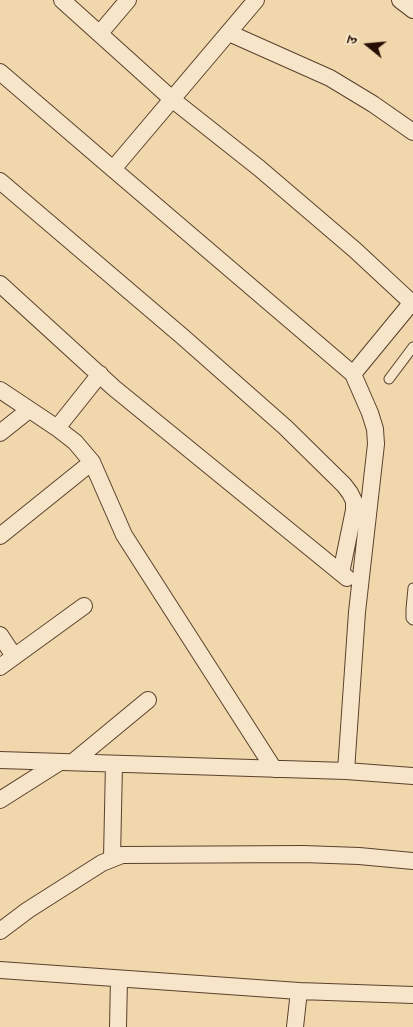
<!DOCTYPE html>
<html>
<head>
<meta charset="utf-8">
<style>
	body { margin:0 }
	#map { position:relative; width:413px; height:1027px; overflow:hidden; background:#f1d7ac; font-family:Vollkorn,"Noto Serif Devanagari",serif }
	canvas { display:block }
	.north { position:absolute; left:343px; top:20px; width:50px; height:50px; -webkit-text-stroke:4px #f6e5c9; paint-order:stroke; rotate:287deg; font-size:14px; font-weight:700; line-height:20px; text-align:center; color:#270f03 }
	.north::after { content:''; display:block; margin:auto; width:18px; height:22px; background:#270f03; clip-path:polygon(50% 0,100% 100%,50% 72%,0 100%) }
</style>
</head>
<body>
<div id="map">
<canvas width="413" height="1027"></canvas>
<div class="north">उ</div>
</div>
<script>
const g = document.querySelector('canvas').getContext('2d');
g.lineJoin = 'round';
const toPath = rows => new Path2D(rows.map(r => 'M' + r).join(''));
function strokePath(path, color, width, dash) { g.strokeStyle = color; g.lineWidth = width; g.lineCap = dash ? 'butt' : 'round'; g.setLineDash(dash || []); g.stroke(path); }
const service = toPath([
	[389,379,413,347],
	[413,588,411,609,411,618,413,620]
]);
const minor = toPath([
	[62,0,173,100,259,168,355,250,412,303],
	[400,0,413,10],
	[100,33,128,0],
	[229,33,330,78,373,104,413,132],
	[0,72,113,169,256,0],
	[113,169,353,374,370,413,375,429,376,444,357,612,346,771],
	[0,181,183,337,285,427,344,485,350,493,354,501,354,510,341,573],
	[0,284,114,388,347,578],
	[353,374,413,301],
	[0,390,57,428,75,442,92,462,124,535,274,769],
	[57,428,100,374],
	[0,433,29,410],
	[0,536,92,462],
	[0,635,14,656],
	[0,667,84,606],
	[0,760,346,771,413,776],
	[73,762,148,700],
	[0,800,60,762],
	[112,858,114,764],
	[0,931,28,910,102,863,122,855,303,854,359,856,413,861],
	[0,970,299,991,413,995],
	[118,1027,119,979],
	[295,1027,299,991]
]);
strokePath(service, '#5a412d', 11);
strokePath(minor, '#5a412d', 18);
strokePath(service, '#f6e5c9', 9);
strokePath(minor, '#f6e5c9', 16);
</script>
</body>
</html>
